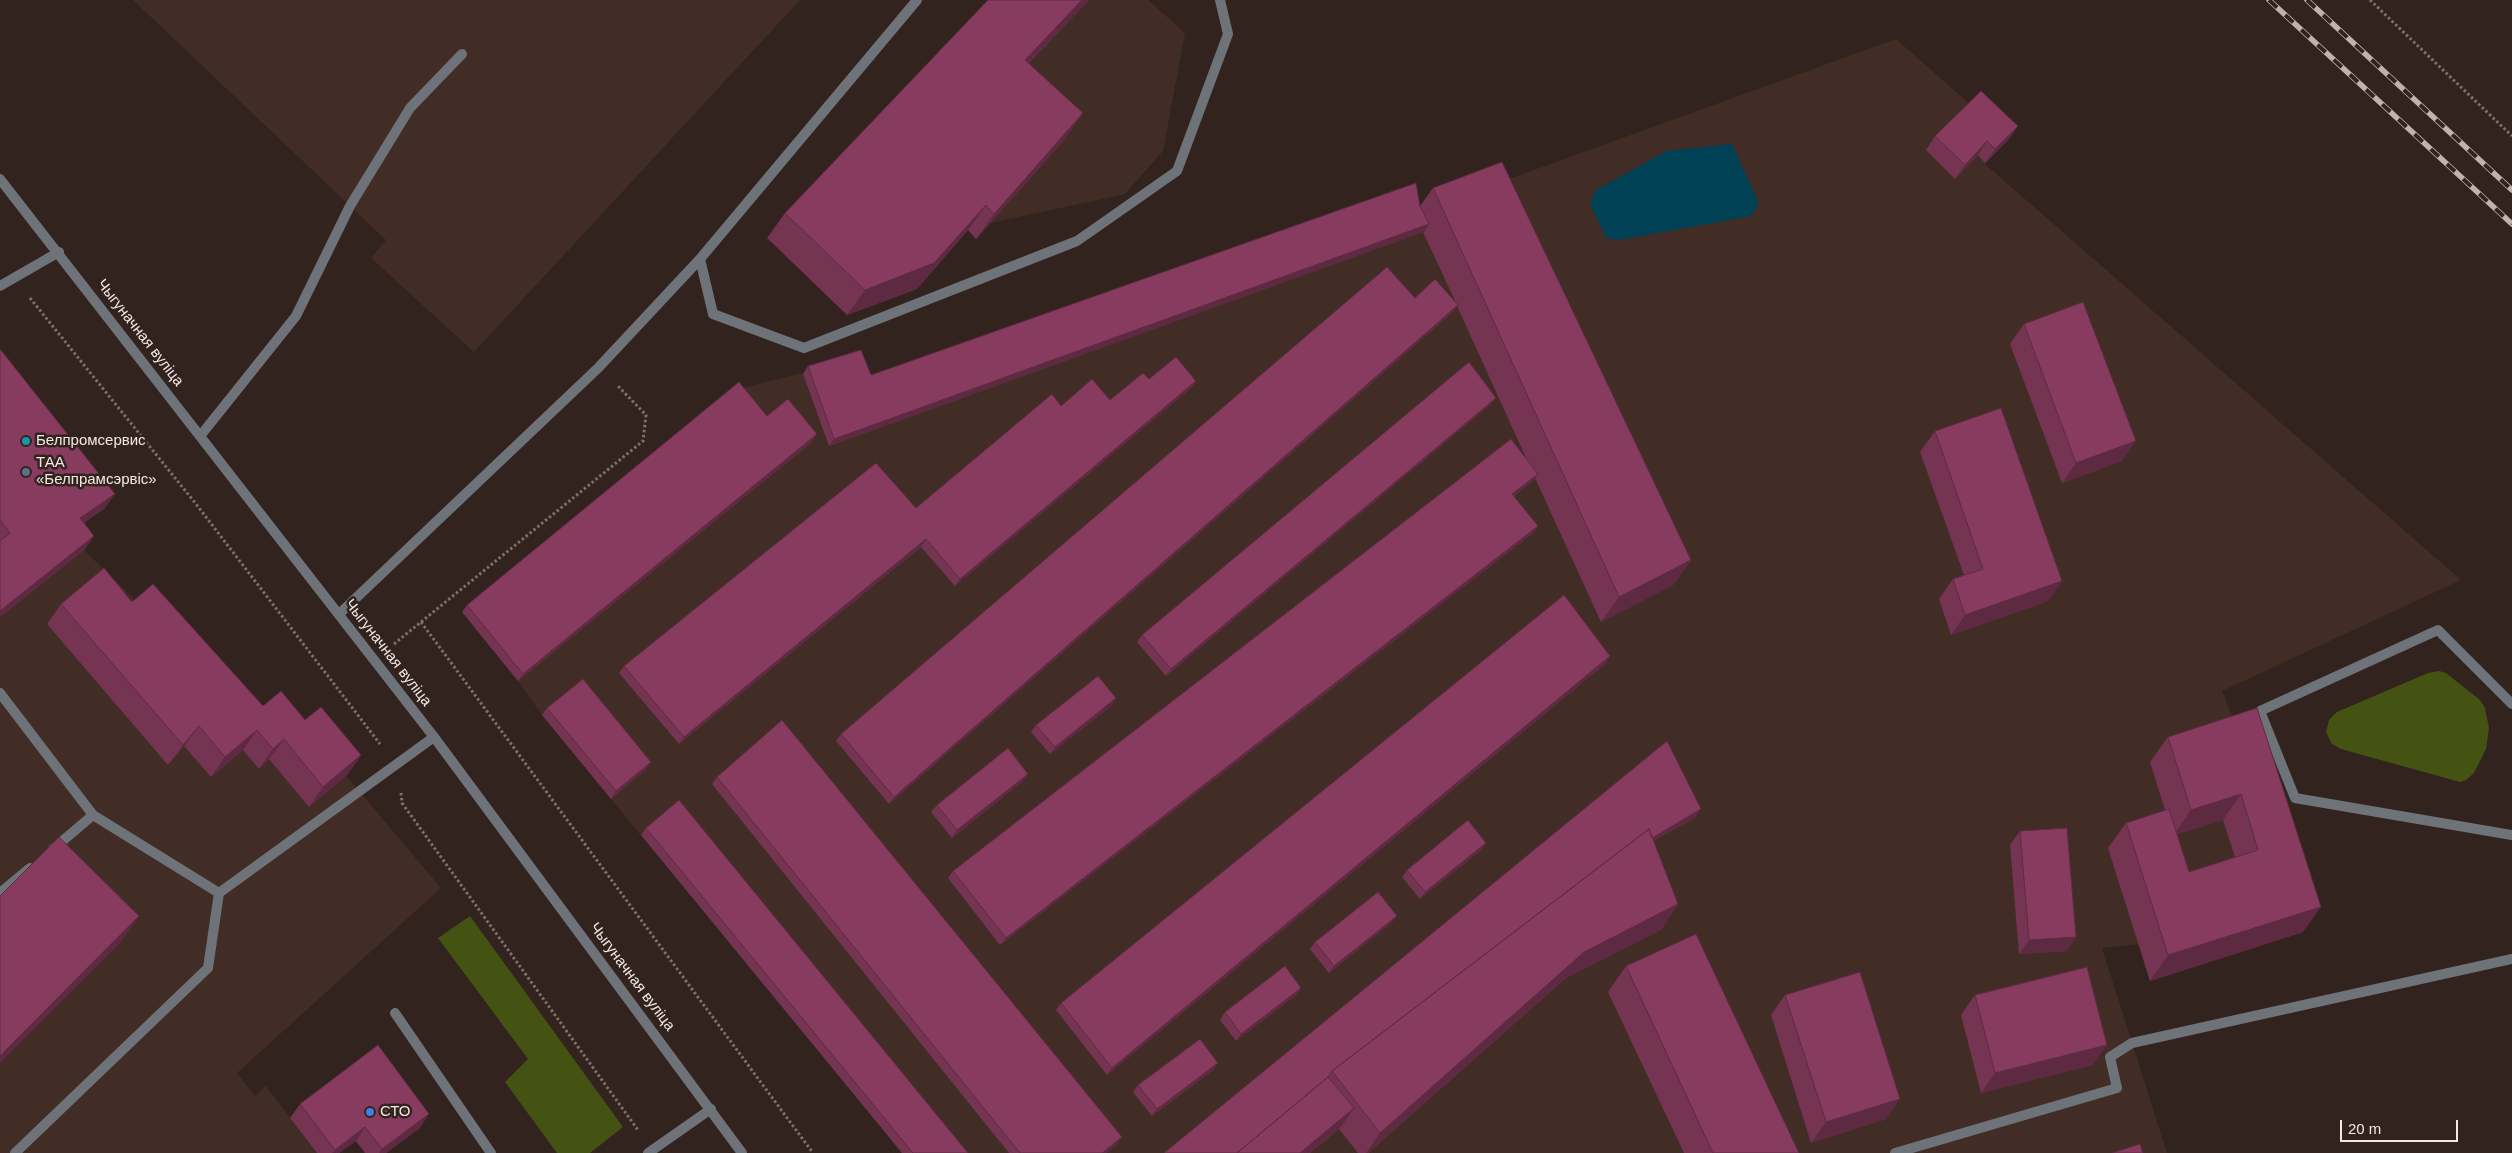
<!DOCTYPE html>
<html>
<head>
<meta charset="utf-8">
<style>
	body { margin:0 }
	#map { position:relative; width:2512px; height:1153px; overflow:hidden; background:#32231e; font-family:Arial,sans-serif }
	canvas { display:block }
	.scale { position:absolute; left:2340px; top:1120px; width:118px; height:22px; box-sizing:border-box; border:2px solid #f2e8e4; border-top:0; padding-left:6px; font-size:15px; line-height:18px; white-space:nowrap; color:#f2e8e4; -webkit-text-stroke:4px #32231e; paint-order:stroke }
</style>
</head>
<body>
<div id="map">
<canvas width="2512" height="1153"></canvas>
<div class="scale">20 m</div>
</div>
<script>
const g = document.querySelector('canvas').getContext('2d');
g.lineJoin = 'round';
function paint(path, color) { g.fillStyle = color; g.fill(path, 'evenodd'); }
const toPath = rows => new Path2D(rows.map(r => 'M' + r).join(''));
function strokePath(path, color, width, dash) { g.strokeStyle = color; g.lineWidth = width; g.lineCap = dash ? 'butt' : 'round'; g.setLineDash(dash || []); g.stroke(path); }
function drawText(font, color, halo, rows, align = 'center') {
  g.font = font + ' Arial,sans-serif'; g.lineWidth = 5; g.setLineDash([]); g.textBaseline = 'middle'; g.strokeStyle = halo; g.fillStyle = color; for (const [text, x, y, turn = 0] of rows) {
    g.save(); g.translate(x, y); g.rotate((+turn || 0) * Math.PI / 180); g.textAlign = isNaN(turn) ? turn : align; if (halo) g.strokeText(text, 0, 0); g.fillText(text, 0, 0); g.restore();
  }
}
paint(toPath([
	[133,0,800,0,474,352,371,258,386,240],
	[994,0,1148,0,1185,33,1163,151,1125,194,991,223,976,239,968,230,909,291],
	[1896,39,1971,105,2008,140,1985,164,2461,580,2222,691,2239,734,2303,932,2150,981,2139,944,2102,948,2167,1153,902,1153,542,715,518,681,462,612,734,390,803,373,856,358,866,382,1415,213],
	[0,375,105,508,70,532,84,550,139,604,232,706,306,728,441,888,237,1073,255,1096,266,1086,317,1153,0,1153]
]), '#412d25');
paint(toPath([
	[2439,671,2446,673,2480,700,2485,708,2489,728,2486,749,2474,773,2466,780,2460,782,2341,749,2332,744,2326,732,2329,720,2337,712,2428,673],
	[470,916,623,1127,590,1153,557,1153,505,1082,528,1059,438,938]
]), '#445212');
paint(toPath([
	[1732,144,1759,204,1751,216,1619,240,1606,238,1590,204,1596,190,1666,151]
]), '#014155');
strokePath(toPath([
	[2370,0,2512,136],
	[30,298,196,504,380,744],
	[421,622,813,1153],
	[394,644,643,441,646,415,617,385],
	[401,793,402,803,638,1130]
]), '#7e716d', 3, [2.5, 2.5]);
strokePath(toPath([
	[700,259,713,314,804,348,1077,241,1177,171,1228,34,1220,0],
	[0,286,59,252],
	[201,435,296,316,350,206,410,108,462,54],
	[339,614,599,367,700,259,917,0],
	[0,693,93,815],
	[2512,704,2438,630,2260,711,2295,798,2512,835],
	[53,849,93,815,219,893],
	[0,893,30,868],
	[395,1013,491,1153],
	[15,1153,208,968,219,893,434,737],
	[648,1153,711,1109],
	[1895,1153,2117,1088,2110,1057,2132,1043,2512,959]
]), '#6e7379', 10);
strokePath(toPath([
	[0,179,434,737,742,1153]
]), '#6e7379', 10);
const rail = toPath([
	[2269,0,2512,224],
	[2307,0,2512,190]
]);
strokePath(rail, '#bfb3af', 5.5);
strokePath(rail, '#32231e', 4, [11]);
paint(toPath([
	[1089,0,1029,63,1065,139,976,239,968,230,917,289,847,315,767,238,785,213],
	[2018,126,2008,140,1985,163,1978,155,1955,179,1926,150,1935,136],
	[1433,188,1691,560,1673,585,1601,622,1535,478,1533,481,1514,496,1538,526,1533,533,1000,945,948,878,953,871,1527,460,1457,306,1453,312,889,804,836,741,841,734,1415,298,1456,303,1423,232,829,446,803,374,808,366,871,375,1420,206],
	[2024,324,2122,461,2062,483,2010,344],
	[0,349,105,508,84,523,94,536,84,550,0,617],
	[1149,379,1196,381,1191,388,955,586,921,547,679,744,619,673,624,666,916,508,1061,406,1110,400],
	[1496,398,1490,405,1166,676,1137,642,1142,635],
	[767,416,812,442,518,681,462,612,467,605],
	[1935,431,2062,581,2048,601,1951,635,1939,599,1953,579,1964,575,1920,452],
	[132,602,263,706,305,720,361,755,347,775,309,807,269,759,259,769,243,750,211,777,184,746,168,765,47,624,61,604],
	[1610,656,1605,664,1107,1075,1056,1010,1061,1003],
	[1111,706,1050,754,1031,732,1036,725],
	[547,708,646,769,611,799,542,715],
	[2257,708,2303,932,2150,981,2108,848,2126,823,2165,810,2150,762,2168,737],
	[2223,820,2235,857,2189,872,2177,834],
	[1667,741,1696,817,1653,841,1678,904,1661,930,1566,978,1368,1153,1358,1153,1339,1129,1310,1153,1164,1153],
	[1028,774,1023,781,952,838,931,812,937,805],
	[717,777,1117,1144,1106,1153,1009,1153,712,784],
	[646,828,968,1153,902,1153,641,835],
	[2020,831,2076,937,2066,951,2019,954,2010,845],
	[1486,843,1481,850,1420,899,1402,877,1407,870],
	[1397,916,1391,923,1329,973,1310,949,1315,942],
	[1626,966,1799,1153,1684,1153,1608,992],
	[1301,988,1296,995,1236,1041,1220,1020,1225,1012],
	[1785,995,1886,1119,1811,1143,1771,1015],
	[1975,995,2093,1065,1981,1093,1961,1015],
	[1218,1063,1213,1070,1152,1116,1133,1092,1138,1085],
	[300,1104,420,1128,386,1153,365,1153,356,1141,339,1153,317,1153,290,1118]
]), '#743452');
paint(toPath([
	[1082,0,1089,0,1007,85,1025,60],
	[1083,113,1065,139,976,239,994,214],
	[2018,126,2008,140,1985,163,1995,149],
	[1987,141,1978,155,1955,179,1965,165],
	[986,205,968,230,917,289,847,315,865,290],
	[1429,224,1424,232,829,446,834,439],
	[1458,305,1453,312,889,804,894,797],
	[1196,381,1191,388,955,586,960,579],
	[1496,398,1490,405,1166,676,1171,669],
	[817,434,812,442,518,681,523,674],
	[2136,441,2122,461,2062,483,2076,463],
	[1538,474,1533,481,1507,501,1512,494],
	[115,494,105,508,70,532,80,518],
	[1538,526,1533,533,1000,945,1006,938],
	[94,536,84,550,0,617,0,611],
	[926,539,921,547,679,744,684,737],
	[1691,560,1673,585,1601,622,1619,597],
	[2062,581,2048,601,1951,635,1965,615],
	[1610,656,1605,664,1107,1075,1112,1068],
	[1116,698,1111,706,1050,754,1055,747],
	[199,726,184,746,168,765,183,745],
	[257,730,243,750,211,777,225,757],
	[284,739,269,759,259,769,273,749],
	[361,755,347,775,309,807,323,787],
	[651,762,646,769,611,799,616,791],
	[1028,774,1023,781,952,838,957,830],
	[2241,794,2223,820,2173,836,2191,810],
	[1701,809,1696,817,1631,854,1636,847],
	[1486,843,1481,850,1420,899,1425,892],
	[1678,904,1661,930,1566,978,1368,1153,1366,1153,1380,1133,1584,952],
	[2321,907,2303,932,2150,981,2168,955],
	[139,916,121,942,0,1063,0,1056],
	[1397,916,1391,923,1329,973,1334,966],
	[2076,937,2066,951,2019,954,2029,940],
	[1301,988,1296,995,1236,1041,1241,1034],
	[2107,1045,2093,1065,1981,1093,1995,1073],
	[1218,1063,1213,1070,1152,1116,1157,1109],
	[1900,1099,1886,1119,1811,1143,1826,1122],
	[1354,1108,1340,1128,1310,1153,1300,1153],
	[429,1114,420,1128,386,1153,379,1153,382,1149],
	[365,1127,356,1141,339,1153,332,1153,335,1150],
	[1122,1137,1117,1144,1106,1153,1102,1153]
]), '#5e2a42');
const building = toPath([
	[988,0,1082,0,1025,60,1083,113,994,214,986,205,934,263,865,290,785,213,988,0],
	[1981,91,2018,126,1995,149,1987,141,1965,165,1935,136,1981,91],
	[1502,162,1691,560,1619,597,1433,188,1502,162],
	[1416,183,1420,206,1429,224,834,439,808,366,861,350,871,375,1416,183],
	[1387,267,1415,298,1435,279,1458,305,894,797,841,734,1387,267],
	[2083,302,2136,441,2076,463,2024,324,2083,302],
	[0,349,115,494,80,518,94,536,0,611,0,541,10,533,0,520,0,349],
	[1176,357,1196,381,960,579,926,539,684,737,624,666,876,463,916,508,1052,394,1061,406,1092,379,1110,400,1143,373,1149,379,1176,357],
	[1469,362,1496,398,1171,669,1142,635,1469,362],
	[739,382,767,416,788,399,817,434,523,674,467,605,739,382],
	[2001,408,2062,581,1965,615,1953,579,1983,569,1935,431,2001,408],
	[1511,439,1538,474,1512,494,1538,526,1006,938,953,871,1511,439],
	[104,568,132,602,153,584,263,706,281,691,305,720,321,707,361,755,323,787,284,739,273,749,257,730,225,757,199,726,183,745,61,604,104,568],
	[1564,595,1610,656,1112,1068,1061,1003,1564,595],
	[1098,676,1116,698,1055,747,1036,725,1098,676],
	[583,679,651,762,616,791,547,708,583,679],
	[2257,708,2321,907,2168,955,2126,823,2169,809,2189,872,2258,850,2241,794,2191,810,2168,737,2257,708],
	[782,720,1122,1137,1102,1153,1020,1153,717,777,782,720],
	[1667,741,1701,809,1652,838,1649,829,1332,1071,1328,1077,1237,1153,1164,1153,1667,741],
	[1008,748,1028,774,957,830,937,805,1008,748],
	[679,800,968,1153,913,1153,646,828,679,800],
	[1468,820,1486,843,1425,892,1407,870,1468,820],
	[2067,828,2076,937,2029,940,2020,831,2067,828],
	[1649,829,1678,904,1584,952,1380,1133,1332,1071,1649,829],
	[59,837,139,916,0,1056,0,896,59,837],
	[1378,892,1397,916,1334,966,1315,942,1378,892],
	[1696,934,1799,1153,1713,1153,1626,966,1696,934],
	[1285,966,1301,988,1241,1034,1225,1012,1285,966],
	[2087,967,2107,1045,1995,1073,1975,995,2087,967],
	[1860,972,1900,1099,1826,1122,1785,995,1860,972],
	[1200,1039,1218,1063,1157,1109,1138,1085,1200,1039],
	[378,1045,429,1114,382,1149,365,1127,335,1150,300,1104,378,1045],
	[1328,1077,1354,1108,1300,1153,1237,1153,1328,1077],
	[2140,1144,2143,1153,2112,1153,2140,1144]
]);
paint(building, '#873c5f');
strokePath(building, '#5e2a42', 1);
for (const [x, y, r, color] of [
	[26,441,5,"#0f9aa8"],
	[26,472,5,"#5c6f8a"],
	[370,1112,5,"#3f7fe0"]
]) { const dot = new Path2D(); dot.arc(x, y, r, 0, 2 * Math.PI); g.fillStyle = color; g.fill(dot); strokePath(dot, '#32231e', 2); }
drawText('15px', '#f2e8e4', '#32231e', [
	["Чыгуначная вуліца",140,333,52],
	["Чыгуначная вуліца",388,653,52],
	["Чыгуначная вуліца",632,977,53]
]);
drawText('15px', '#f2e8e4', '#32231e', [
	["Белпромсервис",36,441],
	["ТАА",36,463],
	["«Белпрамсэрвіс»",36,480],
	["СТО",380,1112]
], 'left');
</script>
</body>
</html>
